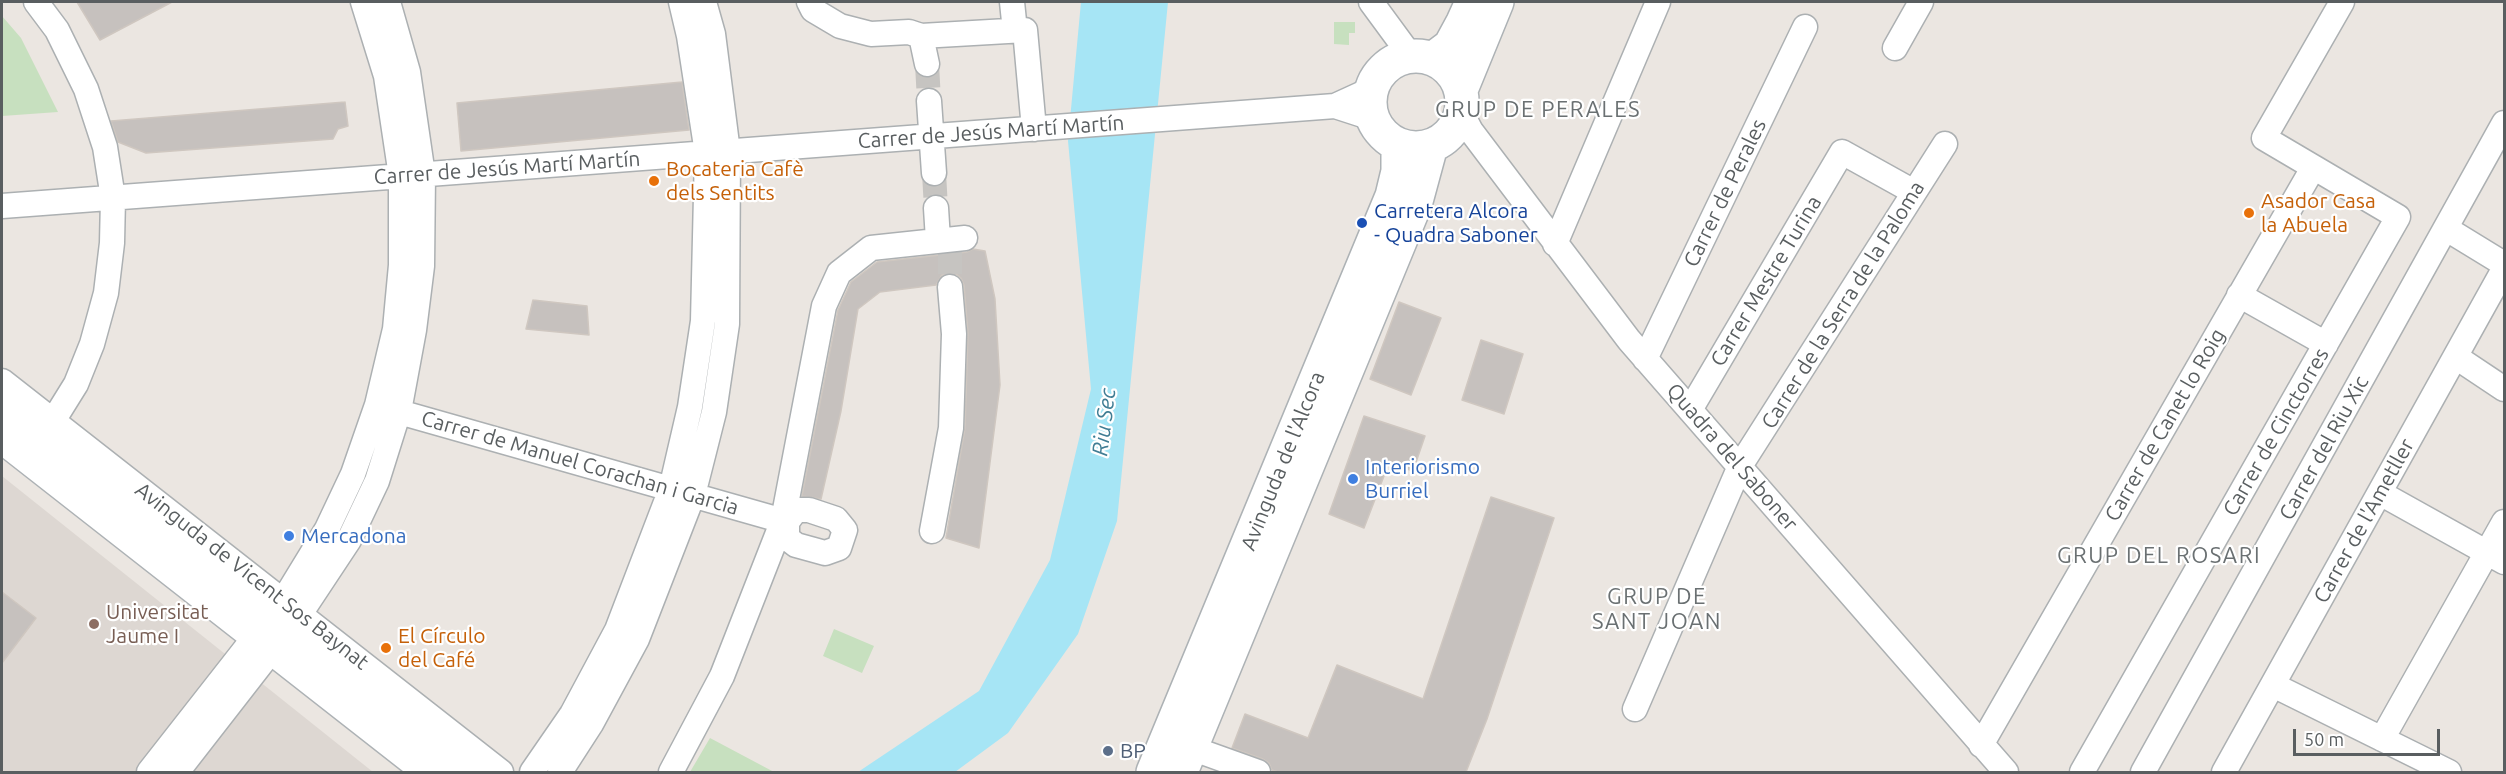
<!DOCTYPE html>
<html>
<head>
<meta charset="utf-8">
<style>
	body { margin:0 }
	#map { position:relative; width:2506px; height:774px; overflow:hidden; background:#ebe6e1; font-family:Ubuntu,sans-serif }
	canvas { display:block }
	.frame { position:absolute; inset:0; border:3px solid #595e60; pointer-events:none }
	.scale { position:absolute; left:2293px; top:729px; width:147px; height:27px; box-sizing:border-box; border:3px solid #595e60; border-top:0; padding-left:8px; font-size:18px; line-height:21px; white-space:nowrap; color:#595e60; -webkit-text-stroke:4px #fff; paint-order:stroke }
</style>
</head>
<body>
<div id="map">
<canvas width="2506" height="774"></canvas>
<div class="frame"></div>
<div class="scale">50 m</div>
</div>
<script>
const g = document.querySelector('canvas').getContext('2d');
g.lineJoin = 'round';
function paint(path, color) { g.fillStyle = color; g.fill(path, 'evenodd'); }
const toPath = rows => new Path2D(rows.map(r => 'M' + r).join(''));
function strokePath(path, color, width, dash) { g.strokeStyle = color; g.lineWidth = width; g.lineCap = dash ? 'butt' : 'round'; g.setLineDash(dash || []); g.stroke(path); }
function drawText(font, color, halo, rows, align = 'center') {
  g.font = font + ' Ubuntu,sans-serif'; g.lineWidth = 4.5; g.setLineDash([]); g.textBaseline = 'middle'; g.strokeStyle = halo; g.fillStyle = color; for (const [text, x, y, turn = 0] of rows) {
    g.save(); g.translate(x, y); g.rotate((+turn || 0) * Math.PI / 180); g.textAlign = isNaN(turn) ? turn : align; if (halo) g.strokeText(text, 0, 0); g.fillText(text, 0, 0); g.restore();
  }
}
paint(toPath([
	[2,476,373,772,2,772]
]), '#ddd7d2');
paint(toPath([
	[2,16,21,38,58,112,2,116],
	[1334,22,1355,22,1355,33,1349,33,1349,45,1334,44],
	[834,629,874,646,862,673,823,656],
	[710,738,774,772,690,772]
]), '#c7e0bf');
paint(toPath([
	[1081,2,1168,2,1117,521,1078,634,1008,733,955,772,858,772,979,691,1050,560,1091,389,1068,141]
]), '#a6e5f5');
const building = toPath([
	[77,2,172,2,100,40,77,2],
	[682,82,689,130,461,151,457,103,682,82],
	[345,102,348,126,338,129,333,139,146,153,118,142,111,121,345,102],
	[973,249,985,251,995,299,1000,385,979,548,946,538,965,428,968,333,964,285,961,278,956,274,942,275,936,285,880,292,858,309,841,411,821,499,802,496,838,310,851,282,877,262,967,252,973,249],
	[533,300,587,306,589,335,526,329,533,300],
	[1399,302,1441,318,1411,395,1370,379,1399,302],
	[1481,340,1523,354,1504,414,1462,400,1481,340],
	[1364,416,1425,436,1413,471,1389,463,1364,528,1329,514,1364,416],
	[1491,497,1554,518,1487,719,1466,772,1278,772,1272,770,1269,763,1263,759,1232,748,1245,714,1308,738,1337,665,1423,699,1491,497],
	[2,592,36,618,2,663,2,592]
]);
paint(building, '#c6c1be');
strokePath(building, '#cfc7c0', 1.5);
strokePath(toPath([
	[927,64,929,101],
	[934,173,936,208],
	[950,250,950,287]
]), '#c6c4c1', 24, [24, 12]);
const street = toPath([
	[36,2,57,30,86,89,105,147,113,198,112,243,106,293,92,344,76,384,53,421],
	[809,2,813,10,840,26,871,34,909,32,921,36,927,64],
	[1012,2,1015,31],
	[1371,2,1410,55],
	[921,36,1025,30,1034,129],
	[1895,48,1921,2],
	[929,101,934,173],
	[1335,106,1372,118],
	[1461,112,1471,131,1629,340,2006,772],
	[2,206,1335,106,1370,90],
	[936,208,938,240],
	[2450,231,2504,264],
	[1555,244,1658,2],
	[2239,295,2326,344],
	[2456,357,2504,389],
	[1645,359,1805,27],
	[2,381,501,772],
	[385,408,787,522],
	[1690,410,1842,152,1914,192],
	[2380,493,2504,562],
	[796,510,809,510,836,519,845,530,839,548,825,553,796,545,787,538,787,522,796,510],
	[932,531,951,428,954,334,950,287],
	[2273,685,2449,772],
	[1635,709,1740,466,1945,144],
	[2382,739,2504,522],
	[1981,745,2313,168],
	[1191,748,1258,772],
	[149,772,283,601,327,529,353,474,377,405,395,329,401,265,401,176,386,76,363,2],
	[177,772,300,614,349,540,377,481,399,411,414,330,422,266,423,175,408,72,388,2],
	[532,772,572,714,617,630,671,489,690,407,703,321,707,153,689,36,681,2],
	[560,772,591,724,637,639,693,495,714,412,727,324,728,152,713,34,704,2],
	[671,772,722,676,783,520,824,306,839,273,871,248,965,238],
	[2082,772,2398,217,2264,138,2342,2],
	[2143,772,2504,123],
	[2224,772,2504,269]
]);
const secondary = toPath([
	'1370 102a46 46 0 1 1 92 0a46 46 0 1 1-92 0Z',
	[1434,58,1450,46,1463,22,1472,2],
	[1461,90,1497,2],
	[2,405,471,772],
	[2,436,431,772],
	[1153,772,1392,196,1398,171,1398,145],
	[1181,772,1415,205,1431,146]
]);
strokePath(street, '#acb0b2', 27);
strokePath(secondary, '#adb2b5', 36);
strokePath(street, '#fff', 24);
strokePath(secondary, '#fff', 33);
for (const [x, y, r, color] of [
	[654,181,6,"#e8710a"],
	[2249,213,6,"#e8710a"],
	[1362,223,6,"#1a4fb4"],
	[1353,479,6,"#3f7fe0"],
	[289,536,6,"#3f7fe0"],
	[94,624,6,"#8d6e63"],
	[386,648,6,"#e8710a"],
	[1108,751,6,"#5c6f8a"]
]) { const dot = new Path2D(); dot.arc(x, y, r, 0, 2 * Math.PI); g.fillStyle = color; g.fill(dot); strokePath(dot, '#fff', 2); }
drawText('21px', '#595e60', '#fff', [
	["Carrer de Jesús Martí Martín",991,132,-4],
	["Carrer de Jesús Martí Martín",507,168,-4],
	["Carrer de Perales",1725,193,-64],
	["Carrer Mestre Turina",1766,281,-59],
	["Carrer de la Serra de la Paloma",1843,305,-58],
	["Carrer de Canet lo Roig",2165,425,-60],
	["Carrer de Cinctorres",2276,432,-60],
	["Carrer del Riu Xic",2324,448,-61],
	["Quadra del Saboner",1732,457,49],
	["Avinguda de l'Alcora",1283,461,-68],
	["Carrer de Manuel Corachan i Garcia",580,463,16],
	["Carrer de l'Ametller",2364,521,-61],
	["Avinguda de Vicent Sos Baynat",252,576,38]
]);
drawText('21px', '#c56008', '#fff', [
	["Bocateria Cafè",666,169],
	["dels Sentits",666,193],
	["Asador Casa",2261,201],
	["la Abuela",2261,225],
	["El Círculo",398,636],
	["del Café",398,660]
], 'left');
drawText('21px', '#164399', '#fff', [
	["Carretera Alcora",1374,211],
	["- Quadra Saboner",1374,235]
], 'left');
drawText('21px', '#366cbe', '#fff', [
	["Interiorismo",1365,467],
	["Burriel",1365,491],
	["Mercadona",301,536]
], 'left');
drawText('21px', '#785e54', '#fff', [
	["Universitat",106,612],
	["Jaume I",106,636]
], 'left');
drawText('21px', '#4e5e75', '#fff', [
	["BP",1120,751]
], 'left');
g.letterSpacing = '1.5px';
drawText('22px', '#6a7072', '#fff', [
	["GRUP DE PERALES",1538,110],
	["GRUP DEL ROSARI",2159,556],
	["GRUP DE",1657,597],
	["SANT JOAN",1657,622]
]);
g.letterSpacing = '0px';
drawText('italic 22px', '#407d94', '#fff', [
	["Riu Sec",1104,422,-83]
]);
</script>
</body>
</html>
